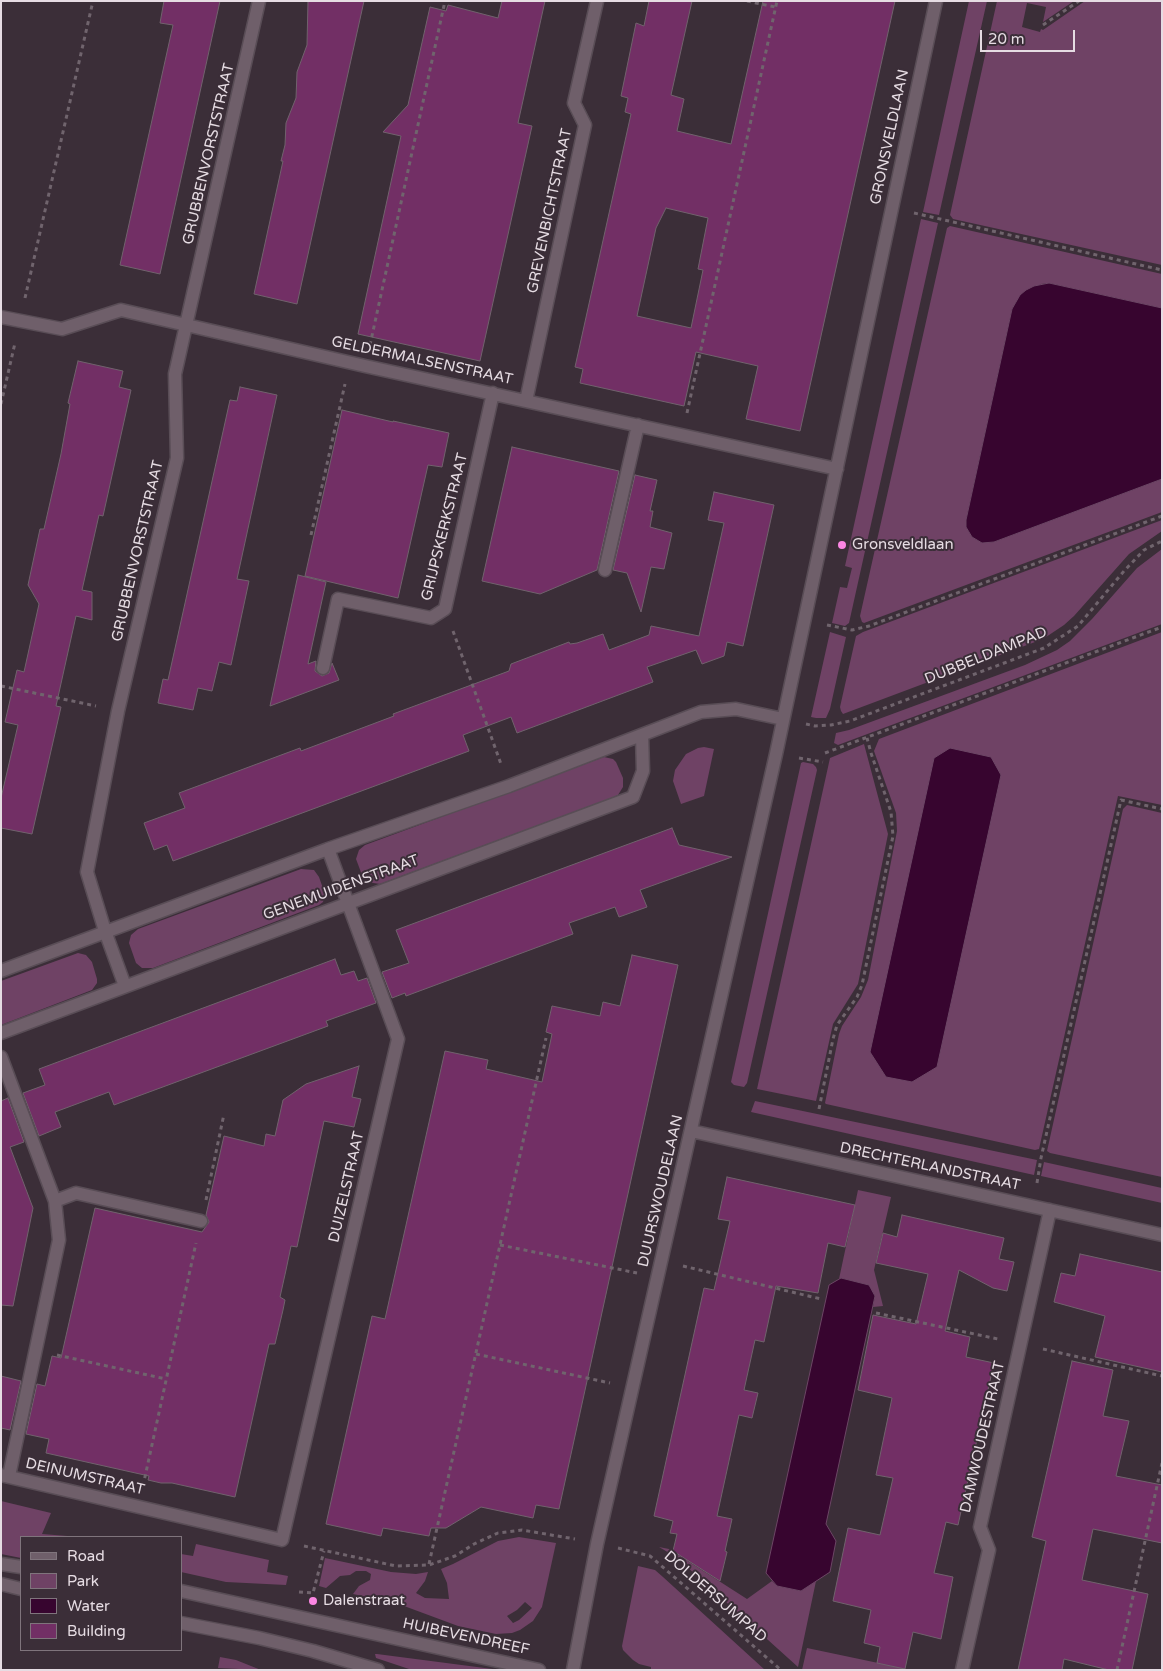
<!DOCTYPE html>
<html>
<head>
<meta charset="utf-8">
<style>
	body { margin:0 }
	#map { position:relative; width:1163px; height:1671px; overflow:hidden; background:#3b2e38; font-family:"Varela Round",sans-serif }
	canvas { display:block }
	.frame { position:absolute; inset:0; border:2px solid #e6dce3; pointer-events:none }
	.legend { position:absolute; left:20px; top:1536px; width:162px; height:115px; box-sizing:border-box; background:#3b2e38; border:1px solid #7f747c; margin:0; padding:6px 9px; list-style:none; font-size:15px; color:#e6dce3 }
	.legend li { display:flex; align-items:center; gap:10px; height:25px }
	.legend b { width:25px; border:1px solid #7f747c }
	.scale { position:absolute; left:980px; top:30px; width:95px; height:22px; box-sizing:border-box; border:2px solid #e6dce3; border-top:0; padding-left:6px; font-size:15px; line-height:18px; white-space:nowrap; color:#e6dce3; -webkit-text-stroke:4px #3b2e38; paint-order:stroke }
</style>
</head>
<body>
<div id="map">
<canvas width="1163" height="1671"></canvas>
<div class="frame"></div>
<ul class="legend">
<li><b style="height:6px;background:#6f5f6a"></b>Road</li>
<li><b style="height:14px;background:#6f4265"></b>Park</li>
<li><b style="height:14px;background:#37052f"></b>Water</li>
<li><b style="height:14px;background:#722f65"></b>Building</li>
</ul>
<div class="scale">20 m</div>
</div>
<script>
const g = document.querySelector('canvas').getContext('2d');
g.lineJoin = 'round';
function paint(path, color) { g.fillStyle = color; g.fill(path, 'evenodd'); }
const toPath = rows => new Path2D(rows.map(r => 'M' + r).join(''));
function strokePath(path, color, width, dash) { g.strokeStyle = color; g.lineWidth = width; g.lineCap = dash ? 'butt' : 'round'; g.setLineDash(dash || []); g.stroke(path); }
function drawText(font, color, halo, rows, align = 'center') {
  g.font = font + ' "Varela Round",sans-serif'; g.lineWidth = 4; g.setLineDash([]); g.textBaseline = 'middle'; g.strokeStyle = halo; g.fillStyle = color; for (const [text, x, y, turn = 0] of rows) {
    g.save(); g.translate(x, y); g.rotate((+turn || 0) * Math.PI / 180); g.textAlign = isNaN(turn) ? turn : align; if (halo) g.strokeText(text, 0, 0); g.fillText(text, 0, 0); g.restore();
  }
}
paint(toPath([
	[969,1,987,1,939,215,923,212],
	[997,1,1074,1,1043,22,1046,7,1027,3,1022,27,1040,32,1041,29,1043,30,1085,1,1162,1,1162,265,953,219,950,215],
	[921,219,938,223,849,623,845,626,832,623,840,587,847,588,852,568,845,566],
	[950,226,1162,274,1162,308,1049,283,1041,284,1016,302,1012,309,966,520,966,527,972,537,982,543,994,542,1162,479,1162,512,864,623,862,622,860,616,947,228],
	[1162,520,1162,531,1129,554,1074,616,1064,625,1043,639,843,714,841,711,840,707,856,636,863,632],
	[1162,549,1162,624,838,745,834,743,836,733,849,730,1025,665,1057,650,1070,641,1092,619,1137,568],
	[830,632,846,637,830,709,826,718,816,718,811,717],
	[1162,632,1162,805,1118,796,1039,1149,1035,1150,826,1104,825,1103,839,1034,842,1026,861,997,868,980,897,831,896,813,874,751,879,739],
	[951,749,909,1081,890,1077,935,759],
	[864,744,888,834,858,984,833,1024,816,1101,757,1089,830,758],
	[704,747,714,749,704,796,681,804,673,781,675,770,686,754,698,748],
	[604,757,613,759,616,762,623,778,623,787,618,795,614,797,380,884,367,882,362,875,356,859,359,850,365,845],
	[803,762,813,764,816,767,817,770,747,1083,744,1087,734,1085,731,1082,801,763],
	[1127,805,1162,813,1162,1177,1050,1153,1047,1151,1123,809],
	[301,869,314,870,319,877,325,894,323,902,319,905,153,968,142,968,136,963,129,943,131,935,138,929],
	[78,953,86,955,92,962,97,979,97,983,92,990,1,1025,1,981],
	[755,1101,1037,1160,1034,1175,751,1112],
	[1044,1162,1162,1188,1162,1203,1041,1176],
	[858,1190,891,1197,874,1270,883,1306,873,1307,875,1296,868,1285,841,1278,839,1279],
	[1,1501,51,1513,42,1534,80,1537,21,1537,21,1558,1,1554],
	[519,1537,556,1543,542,1607,533,1621,520,1630,512,1633,496,1634,458,1626,396,1603,353,1594,359,1586,370,1580,371,1574,366,1571,356,1571,350,1575,340,1576,326,1588,319,1586,325,1558,391,1572,416,1574,428,1572,425,1581,416,1593,425,1598,449,1599,447,1583,441,1569,453,1564,498,1541],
	[525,1602,532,1608,519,1620,513,1623,507,1616,517,1610],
	[196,1544,269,1560,267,1572,288,1576,286,1585,226,1582,181,1572,181,1554,193,1556],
	[659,1547,669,1549,747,1599,772,1581,777,1586,801,1591,816,1581,798,1667,676,1557],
	[638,1566,655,1570,663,1577,765,1670,651,1670,651,1667,639,1664,633,1660,623,1650,622,1646],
	[807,1648,902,1668,902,1670,802,1670],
	[375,1654,377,1654,500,1670,412,1670,376,1658],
	[220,1657,236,1660,261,1670,218,1668]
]), '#6f4265');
const water = toPath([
	[1049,283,1162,308,1162,479,994,542,982,543,972,537,966,527,966,520,1012,309,1020,295,1026,290,1034,286,1049,283],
	[950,748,991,757,1001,775,937,1067,912,1082,886,1077,870,1052,934,758,950,748],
	[841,1278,869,1285,875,1296,826,1524,836,1541,830,1572,801,1591,777,1586,766,1573,829,1285,841,1278]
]);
paint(water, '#37052f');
strokePath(water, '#6c4665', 1);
const building = toPath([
	[164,1,220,1,160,274,120,265,173,25,160,23,164,1],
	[308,1,364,1,297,304,254,294,283,161,281,161,285,145,286,123,296,98,297,72,307,45,308,1],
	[502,1,545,1,518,123,532,126,480,361,358,334,401,136,383,132,408,105,430,7,446,11,448,5,498,18,502,1],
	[649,1,692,1,671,95,684,99,677,131,731,144,763,1,895,1,800,431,746,419,758,366,696,352,684,406,580,383,583,369,575,367,631,114,625,112,628,98,621,96,636,23,644,26,649,1],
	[666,208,708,218,698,269,703,270,691,328,637,316,656,228,666,208],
	[78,361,123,371,119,387,131,390,103,516,99,515,82,590,92,592,92,620,76,616,56,706,61,707,32,834,1,828,1,798,18,725,5,722,17,670,24,672,39,604,28,585,40,529,44,529,61,454,70,404,68,403,78,361],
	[240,387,277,395,237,579,249,581,231,665,219,662,212,691,198,688,193,710,158,703,163,679,168,680,230,400,237,401,240,387],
	[342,410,393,422,393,421,449,433,442,467,428,465,398,598,305,576,342,410],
	[512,447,619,471,597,570,540,594,482,581,512,447],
	[635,475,657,480,650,511,653,511,650,527,672,533,664,569,651,567,641,612,627,573,613,570,635,475],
	[714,492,774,505,743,646,727,642,724,656,702,664,696,650,647,667,653,682,517,733,511,717,463,735,469,751,173,861,167,845,154,850,144,823,185,808,179,793,300,748,301,751,394,716,393,714,509,671,511,664,569,642,570,644,577,643,603,634,609,650,649,635,651,626,699,636,724,523,708,520,714,492],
	[298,575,326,582,308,664,316,661,315,671,322,676,329,673,332,663,339,680,270,706,298,575],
	[672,828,679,845,732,857,640,890,647,907,619,917,615,907,569,923,573,934,406,996,405,993,392,998,382,972,409,963,396,930,672,828],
	[632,955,678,965,559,1509,536,1505,533,1518,481,1507,446,1528,431,1528,429,1536,383,1528,381,1536,326,1524,372,1316,385,1319,445,1051,488,1060,486,1069,542,1082,552,1034,546,1032,552,1006,600,1016,603,1002,620,1006,632,955],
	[335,959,341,975,354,971,358,981,367,978,376,1003,326,1021,328,1026,114,1105,109,1092,55,1112,61,1127,39,1136,23,1093,45,1085,39,1069,335,959],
	[359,1066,352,1097,361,1099,354,1127,324,1121,297,1247,291,1246,286,1270,280,1297,285,1300,283,1310,275,1344,269,1344,235,1497,172,1483,161,1483,148,1480,149,1476,46,1453,49,1439,26,1434,37,1384,45,1386,52,1356,61,1358,95,1208,202,1232,209,1222,206,1215,224,1136,264,1146,266,1134,275,1136,283,1100,306,1084,359,1066],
	[8,1098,24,1142,10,1147,33,1208,13,1306,1,1305,1,1101,8,1098],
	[727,1177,855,1205,845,1247,828,1243,818,1293,776,1286,764,1342,755,1340,744,1390,758,1393,752,1418,739,1415,717,1516,732,1519,725,1551,727,1552,720,1581,673,1551,677,1534,670,1533,673,1521,654,1516,704,1288,714,1290,730,1221,718,1219,727,1177],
	[902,1215,1004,1238,999,1259,1014,1262,1007,1291,993,1288,959,1270,945,1331,970,1337,966,1357,994,1363,958,1525,946,1522,934,1573,953,1577,941,1639,913,1632,905,1669,877,1663,880,1647,864,1643,871,1610,833,1601,848,1528,880,1535,893,1478,876,1475,892,1398,858,1390,873,1315,916,1324,928,1274,876,1263,883,1233,897,1237,902,1215],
	[1080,1254,1162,1272,1162,1372,1095,1357,1105,1316,1054,1302,1061,1273,1075,1276,1080,1254],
	[1072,1361,1113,1370,1103,1416,1129,1421,1116,1476,1162,1485,1162,1543,1093,1529,1082,1580,1148,1594,1132,1670,1109,1670,1064,1659,1062,1670,1018,1670,1046,1541,1032,1537,1072,1361],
	[1,1376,21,1381,10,1430,1,1428,1,1376]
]);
paint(building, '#722f65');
strokePath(building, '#71626d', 1);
const minor = toPath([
	[1,317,62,329,121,310,365,366,837,469],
	[526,401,585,125,574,103,597,1],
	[605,570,638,425],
	[323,668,338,599,431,618,445,609,493,393],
	[1,971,328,849,509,786,701,712,736,709,783,719],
	[125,986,105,931,87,872,118,711,177,458,175,374,259,1],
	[1,1033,633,797,643,771,642,735],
	[1,1057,55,1201,59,1240,9,1476],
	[691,1131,1162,1235],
	[55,1201,76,1193,201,1221],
	[1,1475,282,1540,398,1039,328,849],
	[1,1564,21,1567],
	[1,1584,21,1589],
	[181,1591,539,1670],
	[181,1623,259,1638,313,1651,378,1670],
	[573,1670,597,1544,776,754,936,1],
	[962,1670,989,1550,980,1527,1050,1210]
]);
strokePath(minor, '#594d56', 15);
strokePath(toPath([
	[747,1,775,7],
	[1043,25,1079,1],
	[914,213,1162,270],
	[25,298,93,1],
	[370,345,445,1],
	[1,404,15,343],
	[687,413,777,1],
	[311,535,345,384],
	[827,625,852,630,869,626,1162,516],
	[453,631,501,764],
	[1,686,96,706],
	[806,724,815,726,831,725,850,721,1044,648,1078,626,1124,571,1144,550,1162,541],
	[825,753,1162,627],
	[799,758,823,762],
	[819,1109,833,1039,837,1025,857,997,862,985,893,836,891,812,871,753,867,738],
	[1037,1183,1041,1158,1121,800,1162,809],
	[206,1200,224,1114],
	[500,1245,637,1273],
	[683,1266,821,1299],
	[876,1313,998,1339],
	[1043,1349,1162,1376],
	[476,1354,610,1383],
	[57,1355,166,1379],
	[143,1486,196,1243],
	[304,1546,396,1566,429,1565,455,1556,474,1544,498,1533,522,1530,575,1539],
	[618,1548,650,1556,781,1670],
	[429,1564,546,1038],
	[299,1592,313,1593,324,1551],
	[1117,1670,1162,1463]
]), '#70646d', 3, [4, 4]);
strokePath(minor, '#6f5f6a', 12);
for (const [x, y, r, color] of [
	[842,545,5,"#fc86e3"],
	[313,1601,5,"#fc86e3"]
]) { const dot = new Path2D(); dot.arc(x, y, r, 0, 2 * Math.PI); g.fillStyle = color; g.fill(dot); strokePath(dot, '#3b2e38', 2); }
drawText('15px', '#e6dce3', '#3b2e38', [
	["GRONSVELDLAAN",890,137,-78],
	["GRUBBENVORSTSTRAAT",209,154,-77],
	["GREVENBICHTSTRAAT",550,211,-78],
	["GELDERMALSENSTRAAT",422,361,12],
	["GRIJPSKERKSTRAAT",445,527,-76],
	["GRUBBENVORSTSTRAAT",138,551,-77],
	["DUBBELDAMPAD",986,656,-22],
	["GENEMUIDENSTRAAT",341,888,-20],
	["DRECHTERLANDSTRAAT",930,1167,12],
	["DUIZELSTRAAT",347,1187,-77],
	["DUURSWOUDELAAN",661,1191,-77],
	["DAMWOUDESTRAAT",983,1437,-77],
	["DEINUMSTRAAT",85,1477,13],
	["DOLDERSUMPAD",715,1597,41],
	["HUIBEVENDREEF",466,1637,12]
]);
drawText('15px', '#e6dce3', '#3b2e38', [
	["Gronsveldlaan",852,545],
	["Dalenstraat",323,1601]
], 'left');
</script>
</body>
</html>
